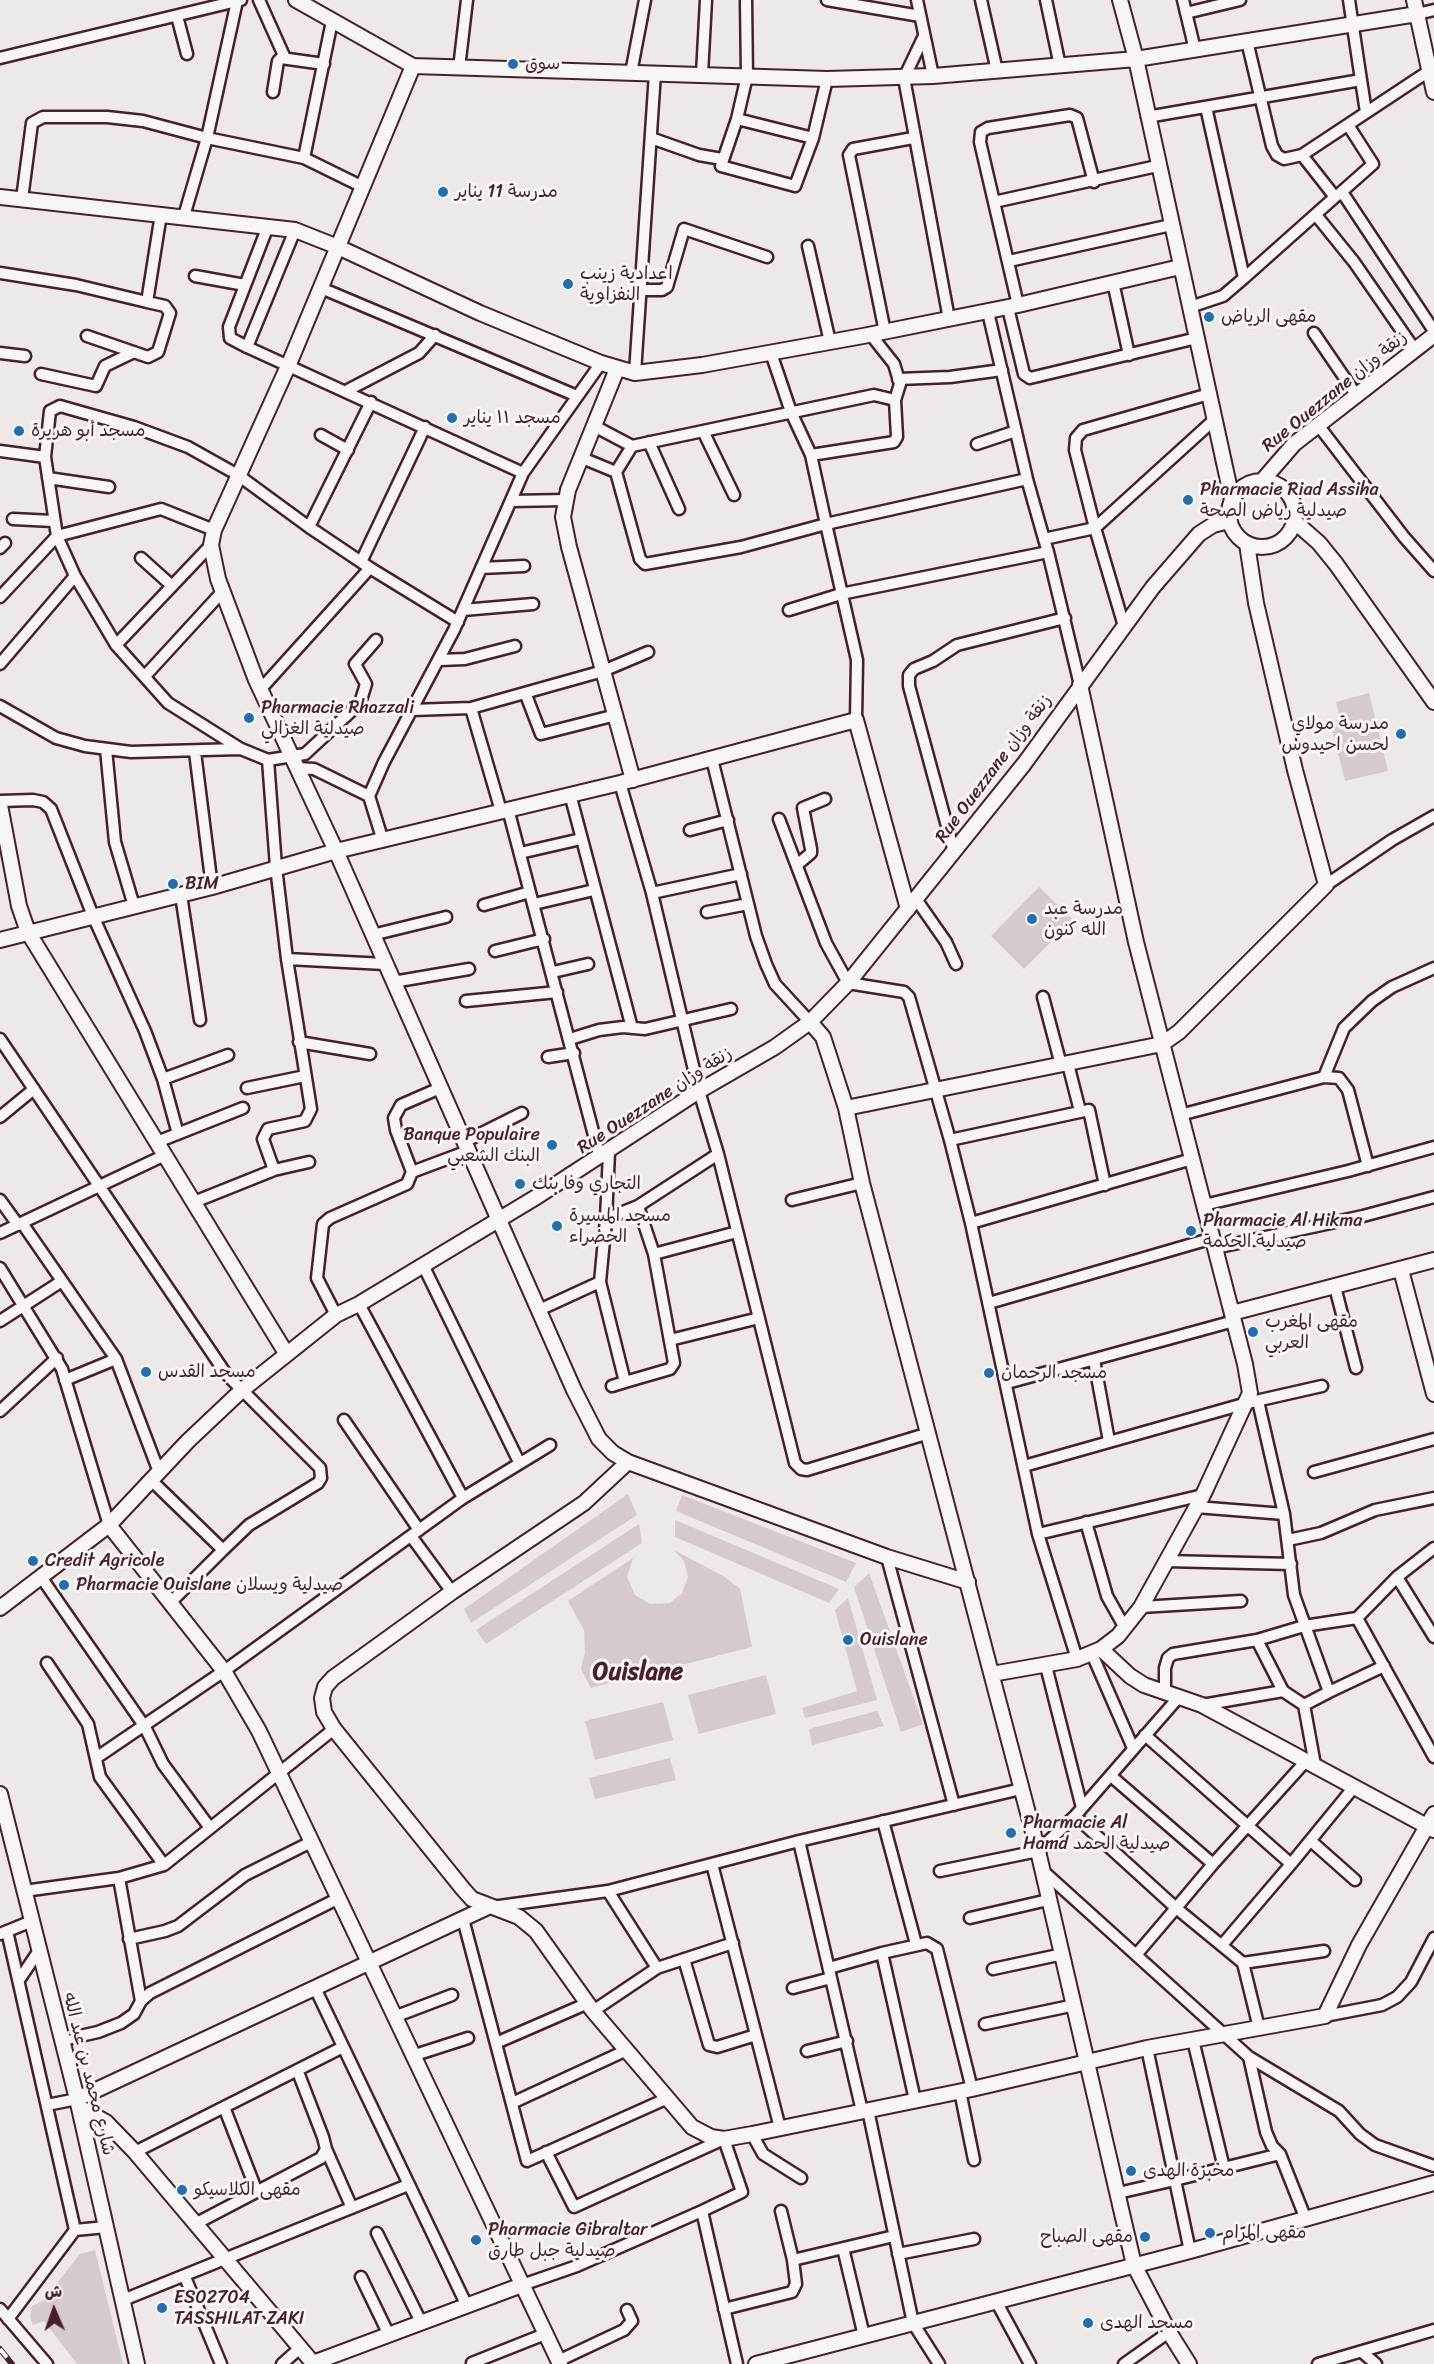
<!DOCTYPE html>
<meta charset="utf-8">
<style>
body{margin:0}
#map{position:relative;width:1434px;height:2364px;overflow:hidden;background:#ece9e6;font-family:Sriracha,"Playpen Sans Arabic",sans-serif}
canvas{display:block}
.north{position:absolute;left:24px;top:2280px;width:60px;height:60px;-webkit-text-stroke:4px #f6f6f2;paint-order:stroke;rotate:358deg;font-size:16px;font-weight:700;line-height:24px;text-align:center;color:#4a1f2b}
.north::after{content:'';display:block;margin:auto;width:21px;height:27px;background:#4a1f2b;clip-path:polygon(50% 0,100% 100%,50% 72%,0 100%)}
</style>
<div id="map">
<canvas width="1434" height="2364"></canvas>
<div class="north">ش</div>
</div>
<script>
const c = document.querySelector('canvas').getContext('2d');
c.lineJoin = 'round';
function paint(path, color) {
  c.fillStyle = color;
  c.fill(path, 'evenodd');
}
function poly(rows) {
  const path = new Path2D();
  for (const r of rows) {
    if (r.length === 3) {
      path.moveTo(r[0] + r[2], r[1]);
      path.arc(r[0], r[1], r[2], 0, 2 * Math.PI);
      continue;
    }
    path.moveTo(r[0], r[1]);
    for (let i = 2; i < r.length; i += 2) path.lineTo(r[i], r[i + 1]);
  }
  return path;
}
function strokePath(path, color, width, dash) {
  c.strokeStyle = color;
  c.lineWidth = width;
  c.lineCap = dash ? 'butt' : 'round';
  c.setLineDash(dash || []);
  c.stroke(path);
}
function label(font, color, halo, rows, align = 'center') {
  c.font = font + ' Sriracha,"Playpen Sans Arabic",sans-serif';
  c.lineWidth = 6;
  c.setLineDash([]);
  c.textBaseline = 'middle';
  c.strokeStyle = halo;
  c.fillStyle = color;
  for (const [text, x, y, turn = 0] of rows) {
    c.save();
    c.translate(x, y);
    c.rotate((+turn || 0) * Math.PI / 180);
    c.textAlign = isNaN(turn) ? turn : align;
    if (halo) c.strokeText(text, 0, 0);
    c.fillText(text, 0, 0);
    c.restore();
  }
}
paint(poly([
 [1369,693,1388,771,1345,781,1331,725,1341,722,1336,702],
 [1039,887,1073,920,1024,969,991,936],
 [628,1494,637,1515,471,1623,464,1609],
 [682,1495,856,1563,846,1582,676,1511],
 [675,1520,839,1589,829,1603,675,1537],
 [639,1524,642,1543,486,1644,476,1630],
 [674,1550,725,1577,740,1589,752,1647,591,1688,581,1669,585,1652,584,1630,568,1601,633,1558,627,1577,635,1595,650,1604,670,1603,682,1593,688,1577,684,1561],
 [869,1573,923,1724,901,1732,854,1587],
 [848,1598,877,1700,805,1718,802,1708,857,1691,835,1610],
 [766,1675,776,1714,699,1734,688,1695],
 [663,1702,673,1740,595,1760,585,1721],
 [877,1711,884,1726,812,1745,809,1729],
 [670,1758,676,1780,595,1799,589,1778],
 [95,2250,123,2364,77,2364,44,2321,33,2325,30,2317,32,2306,43,2301,80,2254]
]), '#d4cbca');
const minor = poly([
 [259,0,285,58],
 [827,0,920,16],
 [917,0,933,76],
 [981,0,997,71],
 [1046,0,1060,66],
 [1183,0,1195,50],
 [1349,0,1361,80],
 [1186,13,1240,0],
 [1417,14,1434,10],
 [177,16,187,54],
 [332,21,304,158,361,186],
 [924,36,904,78,949,319],
 [1247,41,1272,146,1277,155,1284,159,1302,155,1429,71],
 [0,58,241,0],
 [459,68,467,0],
 [631,73,645,0],
 [702,74,706,0],
 [273,92,278,61,281,58,324,64],
 [1206,107,1244,278,1335,197,1302,155],
 [1147,117,1361,80,1366,112],
 [737,119,747,76,746,0],
 [651,138,699,155,722,159],
 [813,138,737,119,721,166,795,186,813,138,827,79],
 [1342,192,1434,331],
 [1338,195,1373,164,1348,125],
 [22,199,32,123,43,117,107,117,143,121,207,138,304,158],
 [994,202,1157,166],
 [1316,215,1354,262,1415,350],
 [184,216,207,138,237,1],
 [268,226,229,327,230,338,247,347,295,230],
 [808,246,830,342],
 [1009,261,1171,225],
 [0,273,76,285,147,302],
 [195,276,245,285],
 [1113,282,1129,355],
 [321,288,577,396],
 [639,290,662,290,667,287,684,229,767,257],
 [1018,305,980,142,981,132,988,128,1070,115,1077,118,1094,182],
 [1190,307,1223,296,1244,278],
 [1008,308,1024,374,1030,378,1197,338],
 [988,312,1027,479,1044,539,1095,528,1075,450,1076,438,1083,430,1209,394],
 [885,332,849,155,853,149,913,138],
 [1314,333,1357,396],
 [871,335,894,364,900,384,895,400,897,437,894,442,811,455,826,524,1027,479],
 [87,336,148,357,158,352,170,313,165,306,147,302,161,214],
 [247,347,523,473],
 [0,353,25,356],
 [771,353,791,412,811,455],
 [635,373,655,73],
 [41,374,96,386,105,366,134,352],
 [898,379,950,377,1002,370],
 [346,391,419,353,435,335],
 [1318,425,1404,537,1434,571],
 [596,427,632,446,874,395,895,400],
 [703,431,734,495],
 [321,435,348,450],
 [649,442,679,509],
 [977,444,1016,431],
 [0,451,45,457],
 [582,458,616,472,640,559,645,564,741,547,826,524,857,660,856,720],
 [616,472,632,446],
 [48,478,109,487],
 [511,501,565,500],
 [13,519,53,521],
 [214,530,161,509,57,536,45,457,50,411,60,406,134,427,188,447,238,475,309,527],
 [0,548,5,543],
 [1048,552,1080,685],
 [141,558,171,585],
 [361,562,425,427],
 [370,568,309,527,371,402],
 [481,568,524,566],
 [0,597,57,536,75,576,116,645,168,703,241,749,268,760,305,754,360,703,366,684,355,664,376,640],
 [463,610,533,604],
 [789,610,841,594,1048,552,1044,539],
 [1124,626,1095,528,1215,419],
 [116,645,211,545],
 [440,660,465,659,515,646],
 [0,664,75,576],
 [145,676,223,591],
 [260,690,370,568,458,622],
 [526,695,541,734,616,715],
 [0,706,56,738,85,746,131,752,240,749],
 [471,708,501,811],
 [412,710,471,708,603,671,648,652],
 [106,749,115,842,134,906],
 [195,752,212,887],
 [712,759,756,936,766,964,775,984,810,1022],
 [268,760,276,867,287,959,311,1109,305,1121,268,1129,263,1139,274,1170,309,1162],
 [296,768,314,769,369,796],
 [620,783,652,893,699,1091,718,1154,795,1463,801,1469,807,1470,929,1433],
 [570,794,632,1028],
 [0,801,33,800,43,802,51,809,93,916,145,1031,163,1079,178,1134],
 [508,809,600,1158],
 [779,819,826,943,848,983,904,992,909,997,950,1140,971,1223,1038,1534,1077,1659],
 [690,830,728,820],
 [383,841,369,796,384,762,454,630,523,473,601,363],
 [954,852,909,686,909,675,914,669,933,661,957,645,1065,618],
 [520,853,581,839],
 [798,864,811,853,811,849,803,808,825,799],
 [1326,885,1392,840,1434,816],
 [652,893,741,874],
 [181,895,200,1020],
 [916,899,946,942,956,964],
 [534,904,594,890],
 [484,905,530,892],
 [707,912,748,904],
 [372,935,446,917],
 [495,951,544,939],
 [287,959,385,964],
 [553,972,588,964],
 [393,982,469,969],
 [1043,997,1061,1065],
 [466,1001,557,992],
 [0,1039,226,1374,320,1468,321,1478,318,1483,249,1525,223,1550],
 [570,1039,599,1030,623,1027,645,1029,731,1009],
 [299,1042,370,1054],
 [548,1057,574,1053],
 [1068,1064,1080,1111],
 [1324,1077,1344,1028,1372,1001,1392,987,1434,968],
 [163,1079,228,1055],
 [247,1088,305,1076],
 [440,1088,401,1105,394,1118,396,1130,412,1172,468,1151],
 [1180,1115,1324,1077,1339,1078,1348,1090,1368,1166],
 [0,1117,34,1089],
 [950,1140,1089,1110,1105,1185],
 [157,1142,243,1108],
 [464,1142,522,1113],
 [609,1152,606,1219,638,1206,718,1154],
 [0,1200,18,1225],
 [792,1200,862,1183],
 [194,1202,274,1170],
 [1204,1205,1348,1171,1434,1147],
 [22,1223,116,1359,159,1472],
 [971,1223,1192,1159],
 [0,1233,165,1155],
 [1215,1248,1363,1216,1434,1197],
 [654,1254,737,1232],
 [423,1265,519,1462],
 [0,1268,62,1369,109,1525],
 [600,1282,606,1219],
 [1335,1287,1356,1368],
 [989,1303,1213,1238],
 [359,1304,463,1498,550,1445],
 [539,1310,600,1282,625,1382,612,1386],
 [336,1315,317,1278,323,1224,330,1218,407,1184,412,1172],
 [0,1321,62,1281],
 [670,1340,759,1318],
 [1094,1360,1109,1441],
 [65,1380,116,1359],
 [625,1382,670,1369,674,1363,654,1254,638,1206],
 [1007,1383,1234,1321],
 [0,1411,57,1358],
 [344,1420,419,1530],
 [1024,1466,1247,1403,1322,1386],
 [1314,1472,1434,1439],
 [151,1480,223,1550,170,1603],
 [1196,1507,1284,1514],
 [1086,1522,1107,1596,1125,1628],
 [1038,1534,1203,1495],
 [411,1536,452,1592],
 [1288,1540,1321,1533,1375,1510,1434,1498],
 [887,1557,954,1805],
 [1166,1561,1291,1564],
 [41,1577,145,1727,163,1764,210,1828],
 [1397,1577,1434,1637],
 [1141,1607,1241,1601],
 [1357,1618,1434,1757],
 [1092,1654,1133,1748],
 [47,1663,88,1724,100,1777,164,1865],
 [1046,1666,1082,1808],
 [1283,1691,1257,1640,1304,1626,1357,1618,1397,1577,1434,1548],
 [1329,1692,1384,1666],
 [1165,1693,1165,1668,1168,1658,1173,1654,1257,1640],
 [1202,1705,1283,1691,1304,1705,1329,1692,1294,1595,1284,1514,1258,1401],
 [1304,1705,1315,1765],
 [1145,1735,1291,1864,1354,1787],
 [96,1758,224,1671,463,1498],
 [1111,1776,1213,1864,1306,1761],
 [1075,1816,1176,1908,1213,1864],
 [883,1821,916,1944],
 [799,1841,862,2111],
 [1311,1841,1355,1880],
 [712,1864,780,2128],
 [1042,1870,1249,2057,1339,2111,1360,2134,1375,2145,1434,2166],
 [940,1871,1038,1851,1075,1816,1178,1698],
 [119,1878,141,2001],
 [24,1891,119,1878,164,1865,334,1729],
 [608,1891,657,1968,733,1943],
 [492,1907,608,1891,799,1841,1021,1789],
 [970,1918,1048,1900],
 [463,1919,527,2161,668,2098],
 [7,1931,75,2230,8,2319],
 [0,1934,32,1921],
 [129,1939,165,1931,178,1926,245,1875,311,1842],
 [1222,1945,1291,1864],
 [882,1953,927,1943,937,1949,972,2089],
 [1136,1955,1176,1908,1243,1963,1259,2028],
 [684,1959,709,2045,717,2047,756,2035],
 [1243,1963,1324,1951],
 [829,1968,882,1953,915,2100],
 [993,1969,1063,1954],
 [19,1980,38,1952],
 [793,1988,831,1978],
 [316,1990,467,2306],
 [593,2011,657,1968],
 [1325,2016,1382,2005,1397,1997,1411,1982,1434,1938],
 [394,2017,452,1995],
 [985,2024,1075,2005],
 [62,2040,98,2032,121,2023,134,2014,141,2001,150,1993,339,1898],
 [1193,2040,1224,2168],
 [496,2043,588,2003],
 [1147,2048,1175,2180,1280,2154],
 [807,2051,847,2041],
 [412,2056,468,2038],
 [1249,2057,1266,2132,1272,2146,1280,2154,1305,2217],
 [960,2091,974,2160],
 [512,2103,627,2050],
 [47,2105,77,2099],
 [224,2107,257,2192],
 [868,2110,913,2323,939,2364],
 [752,2134,763,2154,801,2178],
 [326,2149,352,2208],
 [135,2152,343,2047],
 [546,2152,574,2207,724,2139,742,2192,702,2211,737,2364],
 [1118,2193,1175,2180,1190,2251],
 [781,2211,793,2260,894,2236],
 [195,2224,321,2158,326,2149,323,2137,298,2072],
 [75,2230,106,2227],
 [377,2233,421,2322],
 [843,2248,864,2336],
 [898,2254,974,2239],
 [185,2277,221,2364],
 [361,2277,389,2335],
 [522,2285,577,2266,702,2211],
 [123,2300,408,2185],
 [996,2301,1030,2364],
 [0,2309,47,2364],
 [724,2309,792,2292,796,2284,793,2260],
 [1362,2352,1376,2364],
 [558,2361,624,2330,632,2321,627,2310],
 [472,2363,545,2334],
 [282,2364,301,2347],
 [1124,2364,1169,2332],
 [1318,2364,1434,2330]
]);
const tertiary = poly([
 [296,0,413,66,827,79,933,76,1136,59,1417,14],
 [1120,0,1136,59,1232,499],
 [1414,0,1434,92],
 [413,66,289,364,214,530,211,545,218,579,256,680,336,851,574,1390,599,1439,613,1453,628,1462,887,1557,968,1582],
 [0,197,295,230,338,247,480,313,601,363,635,373,702,365,863,336,1018,305,1180,267],
 [617,369,568,490,563,517,569,547,633,780],
 [1262,514,33],
 [1262,481,1294,444,1434,335],
 [1294,521,1319,543,1336,564,1434,702],
 [0,805,19,906,28,932,286,1353],
 [0,940,212,887,336,851,620,783,856,720,908,909],
 [810,1022,823,1037,846,1108,862,1183,1038,1851,1134,2265,1169,2332,1189,2364],
 [846,1108,1162,1044,1179,1032,1326,885,1295,770,1256,603,1247,544],
 [1401,1270,1434,1394],
 [1232,1313,1434,1260],
 [628,1462,584,1503,452,1592,333,1678,325,1687,322,1698,324,1712,334,1729,463,1889,472,1899,519,1917,536,1931,593,2011,692,2127,711,2137,724,2139,752,2134,972,2089,1147,2048,1325,2016,1359,1945,1434,1814],
 [109,1525,224,1671,259,1731,560,2364],
 [0,1608,109,1525,188,1441,242,1390,336,1315,359,1304,538,1196,699,1091,775,1047,810,1022,848,983,1024,764,1153,587,1199,534,1213,525,1229,521],
 [1101,1649,1130,1676,1144,1685,1202,1705,1434,1830],
 [992,1674,1077,1659,1101,1649,1118,1636,1141,1607,1203,1495,1250,1393,1245,1364,1136,942,1080,685],
 [0,1794,77,2099,137,2364],
 [77,2099,488,1907],
 [79,2107,106,2122,135,2152,313,2363,522,2285],
 [756,2364,1190,2251,1434,2183]
]);
strokePath(minor, '#4a1f2b', 15);
strokePath(tertiary, '#4a1f2b', 18);
strokePath(minor, '#f6f6f2', 10);
strokePath(tertiary, '#f6f6f2', 14);
const rail = poly([
 [0,2349,12,2364]
]);
strokePath(rail, '#4a1f2b', 6);
strokePath(rail, '#f6f6f2', 4, [11]);
for (const [x, y, r, color] of [
 [513,64,6,"#1f6fb2"],
 [443,192,6,"#1f6fb2"],
 [568,284,6,"#1f6fb2"],
 [1209,317,6,"#1f6fb2"],
 [452,418,6,"#1f6fb2"],
 [19,431,6,"#1f6fb2"],
 [1188,500,6,"#1f6fb2"],
 [249,718,6,"#1f6fb2"],
 [1401,734,6,"#1f6fb2"],
 [173,884,6,"#1f6fb2"],
 [1032,919,6,"#1f6fb2"],
 [552,1145,6,"#1f6fb2"],
 [520,1184,6,"#1f6fb2"],
 [557,1226,6,"#1f6fb2"],
 [1191,1231,6,"#1f6fb2"],
 [1253,1332,6,"#1f6fb2"],
 [146,1372,6,"#1f6fb2"],
 [989,1373,6,"#1f6fb2"],
 [33,1561,6,"#1f6fb2"],
 [64,1585,6,"#1f6fb2"],
 [848,1640,6,"#1f6fb2"],
 [1011,1833,6,"#1f6fb2"],
 [1131,2171,6,"#1f6fb2"],
 [182,2190,6,"#1f6fb2"],
 [1210,2233,6,"#1f6fb2"],
 [1145,2237,6,"#1f6fb2"],
 [476,2240,6,"#1f6fb2"],
 [162,2308,6,"#1f6fb2"],
 [1088,2323,6,"#1f6fb2"]
]) {
  const dot = new Path2D();
  dot.arc(x, y, r, 0, 2 * Math.PI);
  c.fillStyle = color;
  c.fill(dot);
  strokePath(dot, '#f6f6f2', 2);
}
label('18px', '#4a1f2b', '#f6f6f2', [
 ["سوق",525,64],
 ["مدرسة 11 يناير",455,192],
 ["اعدادية زينب",580,274],
 ["النفزاوية",580,295],
 ["مقهى الرياض",1221,317],
 ["مسجد ١١ يناير",464,418],
 ["مسجد أبو هريرة",31,431],
 ["Pharmacie Riad Assiha",1200,490],
 ["صيدلية رياض الصحة",1200,511],
 ["Pharmacie Rhazzali",261,708],
 ["صيدلية الغزالي",261,729],
 ["مدرسة مولاي",1389,724,"right"],
 ["لحسن احيدوس",1389,745,"right"],
 ["BIM",185,884],
 ["مدرسة عبد",1044,909],
 ["الله كنون",1044,930],
 ["Banque Populaire",540,1135,"right"],
 ["البنك الشعبي",540,1156,"right"],
 ["التجاري وفا بنك",532,1184],
 ["مسجد المسيرة",569,1216],
 ["الخضراء",569,1237],
 ["Pharmacie Al Hikma",1203,1221],
 ["صيدلية الحكمة",1203,1242],
 ["مقهى المغرب",1265,1322],
 ["العربي",1265,1343],
 ["مسجد القدس",158,1372],
 ["مسجد الرحمان",1001,1373],
 ["Credit Agricole",45,1561],
 ["Pharmacie Ouislane صيدلية ويسلان",76,1585],
 ["Ouislane",860,1640],
 ["Pharmacie Al",1023,1823],
 ["Hamd صيدلية الحمد",1023,1844],
 ["مخبزة الهدى",1143,2171],
 ["مقهى الكلاسيكو",194,2190],
 ["Pharmacie Gibraltar",488,2230],
 ["صيدلية جبل طارق",488,2251],
 ["مقهى المرام",1222,2233],
 ["مقهى الصباح",1133,2237,"right"],
 ["ES02704",174,2298],
 ["TASSHILAT ZAKI",174,2319],
 ["مسجد الهدى",1100,2323]
], 'left');
label('18px', '#4a1f2b', '#f6f6f2', [
 ["Rue Ouezzane زنقة وزان",1335,392,-39],
 ["Rue Ouezzane زنقة وزان",994,769,-53],
 ["Rue Ouezzane زنقة وزان",655,1101,-33],
 ["شارع محمد بن عبد الله",88,2074,76]
]);
label('bold 24px', '#4a1f2b', '#f6f6f2', [
 ["Ouislane",638,1673]
]);
</script>
